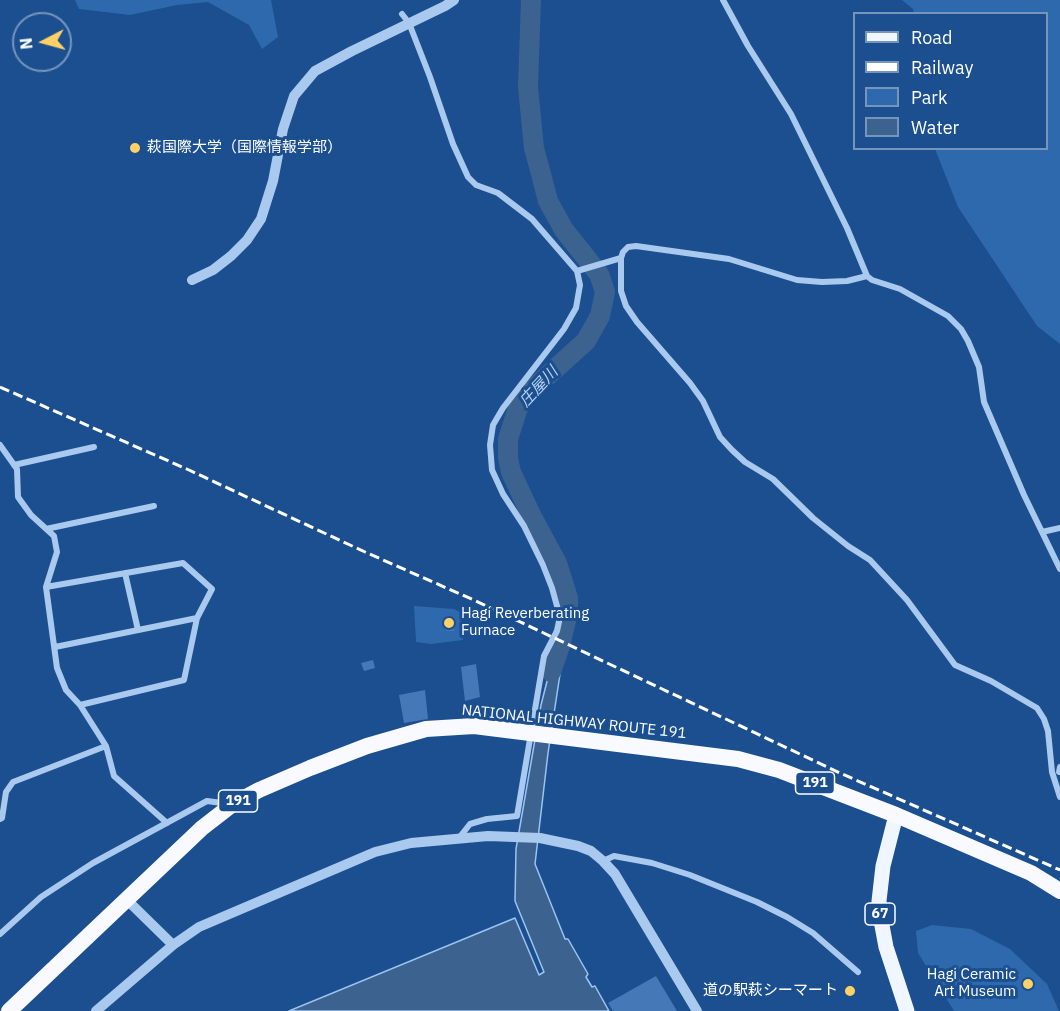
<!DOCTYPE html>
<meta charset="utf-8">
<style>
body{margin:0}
#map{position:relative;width:1060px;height:1011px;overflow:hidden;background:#1b4f8f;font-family:"IBM Plex Sans",sans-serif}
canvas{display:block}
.legend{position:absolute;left:853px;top:12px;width:195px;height:138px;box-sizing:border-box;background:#1b4f8f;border:2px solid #7695bc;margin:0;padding:8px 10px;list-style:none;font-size:18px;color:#fff}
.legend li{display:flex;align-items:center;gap:12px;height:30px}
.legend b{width:30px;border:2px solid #7695bc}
.north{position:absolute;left:12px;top:12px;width:60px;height:60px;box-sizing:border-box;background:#1b4f8f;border:2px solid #7695bc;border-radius:50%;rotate:264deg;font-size:16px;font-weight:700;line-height:24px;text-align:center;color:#fff}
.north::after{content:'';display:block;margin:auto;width:21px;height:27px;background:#ffd166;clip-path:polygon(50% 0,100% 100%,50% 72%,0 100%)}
</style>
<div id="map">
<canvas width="1060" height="1011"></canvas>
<ul class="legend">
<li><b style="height:8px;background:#f0f6ff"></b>Road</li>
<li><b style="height:8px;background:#fff"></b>Railway</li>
<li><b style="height:16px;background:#2e69ad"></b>Park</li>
<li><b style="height:16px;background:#3c6290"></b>Water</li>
</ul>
<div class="north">N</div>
</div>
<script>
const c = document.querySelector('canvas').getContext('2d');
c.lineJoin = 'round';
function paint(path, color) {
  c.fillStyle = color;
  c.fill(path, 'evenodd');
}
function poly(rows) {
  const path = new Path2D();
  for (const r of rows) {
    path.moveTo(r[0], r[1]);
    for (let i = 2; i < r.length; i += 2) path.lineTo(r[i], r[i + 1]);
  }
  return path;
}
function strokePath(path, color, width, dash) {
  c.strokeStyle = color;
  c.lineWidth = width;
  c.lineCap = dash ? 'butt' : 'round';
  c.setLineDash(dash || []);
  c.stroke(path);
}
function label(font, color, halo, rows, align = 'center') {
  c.font = font + ' "IBM Plex Sans","Noto Sans JP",sans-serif';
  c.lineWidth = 6;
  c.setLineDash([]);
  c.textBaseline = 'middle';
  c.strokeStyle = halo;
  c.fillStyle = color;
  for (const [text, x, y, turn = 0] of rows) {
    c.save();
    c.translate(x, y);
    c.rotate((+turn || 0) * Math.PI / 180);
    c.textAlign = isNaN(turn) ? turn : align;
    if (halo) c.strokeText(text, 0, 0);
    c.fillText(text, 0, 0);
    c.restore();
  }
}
paint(poly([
 [75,0,271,0,278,37,262,49,249,25,208,2,177,5,130,15,79,9],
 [902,0,1060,0,1060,344,1037,326,958,207,935,149,1046,148,1046,14,914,13,913,9],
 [414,606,454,609,462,613,463,640,431,644,416,642],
 [932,925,971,929,1010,949,1047,984,1059,1011,954,1011,918,953,916,931]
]), '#2e69ad');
const water = poly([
 [556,646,564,648,548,753,535,864,565,939,568,939,588,974,586,977,592,987,595,986,609,1011,289,1011,515,918,539,975,544,972,515,901,516,849,541,705,556,646]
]);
paint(water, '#3c6290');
strokePath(water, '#9cc4f0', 1.5);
strokePath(poly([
 [531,0,528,87,534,148,541,174,548,201,564,230,599,274,605,292,600,316,586,341,535,387,518,408,508,439,508,458,511,472,531,515,557,563,568,598,568,612,560,646,551,672]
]), '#3c6290', 20);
paint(poly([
 [445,618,453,618,454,631,446,631],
 [373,660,375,668,364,671,361,663],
 [476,664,480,697,465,701,461,667],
 [425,690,428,719,404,723,399,695],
 [656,976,677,1011,613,1011,608,1003]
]), '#4478b7');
strokePath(poly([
 [723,0,748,46,791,114,847,228,867,276,872,280,900,289,948,316,961,329,968,341,979,367,984,402,1024,495,1060,569],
 [402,14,409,23,430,77,453,144,468,177,476,185,498,193,532,219,577,271,580,285,576,308,564,329,503,408,493,425,490,445,492,470,503,494,524,526,543,565,552,588,560,617,557,631,544,656,517,816,487,819,470,824,459,838],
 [577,271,621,258],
 [867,276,847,281,822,282,797,280,729,259,636,246,628,247,623,252,621,258,621,291,626,306,637,322,690,383,703,401,720,437,732,450,745,462,773,479,813,518,848,546,870,560,907,600,955,665,991,681,1037,708,1044,719,1048,731,1052,772,1060,797],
 [0,445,17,469,18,497,31,515,54,536,57,552,46,587,57,668,66,690,80,705,106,746,114,776,167,823],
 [14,465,94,447],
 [46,529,154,506],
 [1042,532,1060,528],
 [125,573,138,630],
 [46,587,183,563,212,589,197,618,184,680,80,705],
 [55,647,197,618],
 [1059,772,1060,767],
 [0,819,2,818,6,792,13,782,106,746],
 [603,861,614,856,652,863,690,875,757,902,787,917,813,933,858,972],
 [0,934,41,897,93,863,207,801,229,804]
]), '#a9c9ee', 6);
strokePath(poly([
 [192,280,213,270,231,256,247,240,261,219,273,181,283,129,294,96,315,71,352,51,445,6,454,0],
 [127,900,173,945],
 [96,1011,173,945,199,927,375,852,411,843,488,836,540,838,578,846,591,851,603,861,615,874,697,1011]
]), '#a9c9ee', 10);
strokePath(poly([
 [896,815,883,866,879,901,880,915,886,947,907,1011]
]), '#f0f6ff', 15);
strokePath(poly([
 [9,1011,202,828,233,804,259,790,310,768,367,746,426,729,474,726,738,759,779,770,896,815,1031,873,1060,891]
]), '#f8faff', 16);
strokePath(poly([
 [0,387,189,470,365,552,476,601,840,773,1060,870]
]), '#fff', 3, [10, 4.5]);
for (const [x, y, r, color] of [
 [135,148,6,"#ffd166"],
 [449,623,6,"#ffd166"],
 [1028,984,6,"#ffd166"],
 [850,991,6,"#ffd166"]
]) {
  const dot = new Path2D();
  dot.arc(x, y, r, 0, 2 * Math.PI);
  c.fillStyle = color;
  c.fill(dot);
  strokePath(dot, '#1b4f8f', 2);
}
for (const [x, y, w] of [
 [815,783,39],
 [238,801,39],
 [880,914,30]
]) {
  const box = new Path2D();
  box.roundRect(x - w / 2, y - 11, w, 22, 4.5);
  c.fillStyle = '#1b4f8f';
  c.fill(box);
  strokePath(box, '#fff', 1.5);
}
label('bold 14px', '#fff', null, [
 ["191",815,783],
 ["191",238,801],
 ["67",880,914]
]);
label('15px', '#fff', '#1b4f8f', [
 ["萩国際大学（国際情報学部）",147,148],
 ["Hagi Reverberating",461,614],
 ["Furnace",461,631],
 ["Hagi Ceramic",1016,975,"right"],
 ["Art Museum",1016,992,"right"],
 ["道の駅萩シーマート",838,991,"right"]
], 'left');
label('15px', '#fff', '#1b4f8f', [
 ["NATIONAL HIGHWAY ROUTE 191",574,722,6]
]);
label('italic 16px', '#b5d3f5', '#1b4f8f', [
 ["庄屋川",539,387,-47]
]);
</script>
